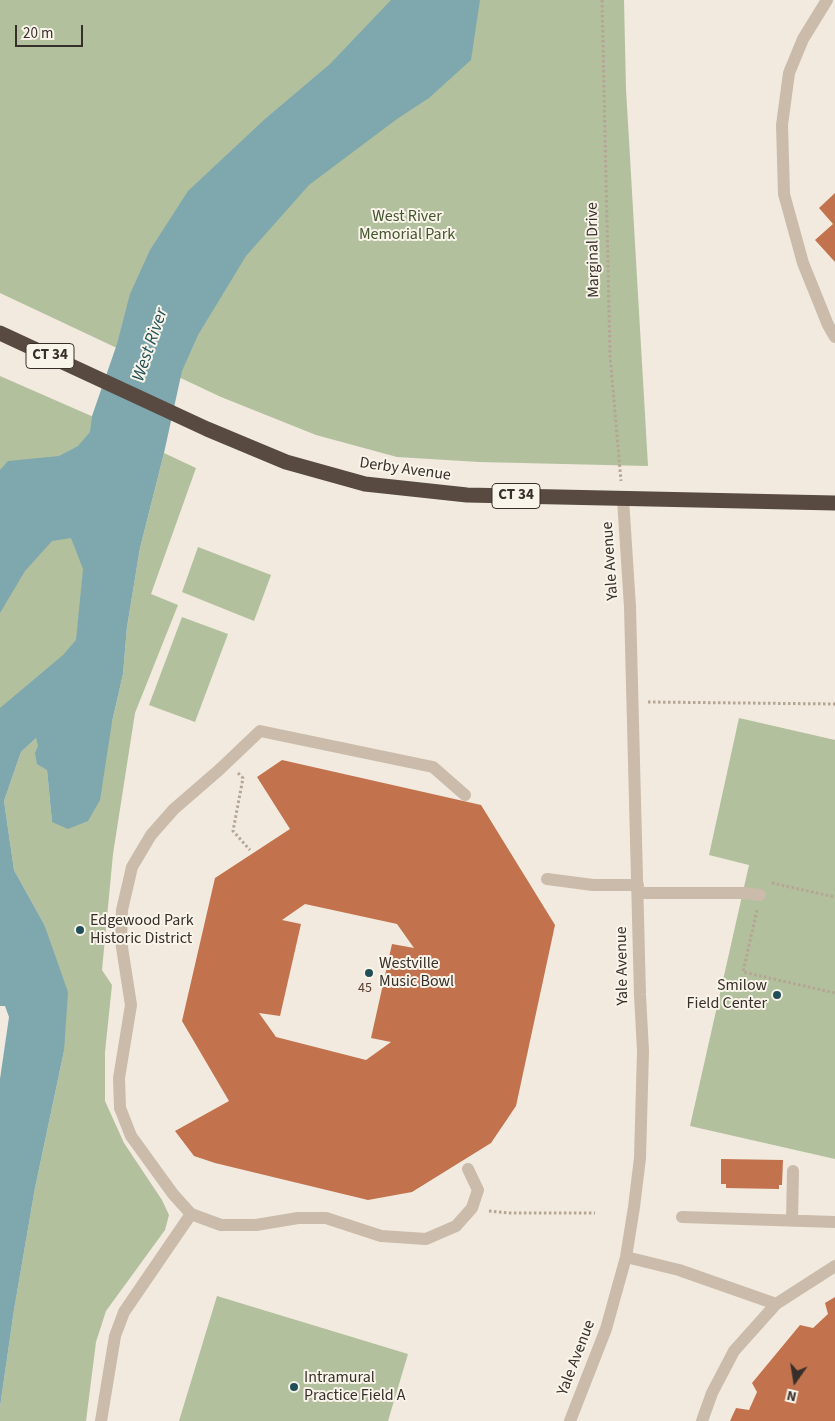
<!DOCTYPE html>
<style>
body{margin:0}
#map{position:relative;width:835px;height:1421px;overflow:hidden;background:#f2eade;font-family:"Source Sans 3",sans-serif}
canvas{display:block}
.north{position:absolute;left:770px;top:1356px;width:50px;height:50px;-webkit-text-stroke:4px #f9f4ea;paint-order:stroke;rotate:193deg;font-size:14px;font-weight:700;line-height:20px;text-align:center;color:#372f29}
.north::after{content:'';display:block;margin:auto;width:18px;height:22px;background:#372f29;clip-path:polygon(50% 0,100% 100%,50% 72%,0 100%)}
.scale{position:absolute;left:15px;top:25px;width:68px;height:22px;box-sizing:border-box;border:2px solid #372f29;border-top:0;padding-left:6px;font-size:15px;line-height:18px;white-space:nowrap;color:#372f29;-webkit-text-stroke:4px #f9f4ea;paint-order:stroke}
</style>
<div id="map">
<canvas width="835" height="1421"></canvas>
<div class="north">N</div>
<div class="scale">20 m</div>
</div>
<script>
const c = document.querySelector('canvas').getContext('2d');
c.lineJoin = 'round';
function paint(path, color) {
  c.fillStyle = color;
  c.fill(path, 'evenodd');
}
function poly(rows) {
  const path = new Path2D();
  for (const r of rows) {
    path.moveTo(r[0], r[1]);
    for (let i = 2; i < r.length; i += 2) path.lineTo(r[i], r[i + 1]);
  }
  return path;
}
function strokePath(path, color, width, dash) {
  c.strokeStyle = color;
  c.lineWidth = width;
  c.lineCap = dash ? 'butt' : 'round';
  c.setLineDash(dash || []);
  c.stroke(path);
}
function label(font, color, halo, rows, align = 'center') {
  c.font = font + ' "Source Sans 3",sans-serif';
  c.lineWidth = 4;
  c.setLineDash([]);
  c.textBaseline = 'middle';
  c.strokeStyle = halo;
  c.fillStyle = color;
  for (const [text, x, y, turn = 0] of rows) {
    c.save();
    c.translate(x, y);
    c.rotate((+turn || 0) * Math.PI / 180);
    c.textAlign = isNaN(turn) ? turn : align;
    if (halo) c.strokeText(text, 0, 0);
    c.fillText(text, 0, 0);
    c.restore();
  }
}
paint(poly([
 [0,0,624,0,626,89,648,466,479,462,397,457,316,435,221,397,0,293],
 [0,376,121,429,103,624,0,747],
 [164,453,196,468,151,594,178,605,135,713,113,854,102,970,112,985,105,1052,105,1101,124,1143,162,1200,169,1215,165,1230,106,1311,96,1342,86,1421,0,1421,0,1407,14,1310,35,1188,64,1051,44,924,14,870,4,801,21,752,36,738,47,770,52,822,112,722,123,674,127,627,140,548],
 [198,547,271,575,254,621,182,592],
 [182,617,228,634,195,722,149,705],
 [739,718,835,740,835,1159,690,1126,749,865,709,855],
 [217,1296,408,1354,388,1421,179,1421]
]), '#b2c09e');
paint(poly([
 [391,0,480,0,471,60,429,98,397,119,309,185,246,256,198,335,182,371,164,453,140,548,127,627,123,674,112,722,100,800,88,821,68,829,52,822,47,770,37,764,35,753,38,746,36,738,21,752,4,801,14,870,44,924,68,992,64,1051,35,1188,14,1310,0,1407,0,1079,9,1017,5,1006,0,1006,0,708,63,655,76,640,83,569,71,538,52,541,25,571,0,613,0,470,8,461,59,456,78,446,90,432,92,416,117,344,130,294,150,250,188,191,265,119,330,64]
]), '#7ea8ae');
paint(poly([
 [835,193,835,262,815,240,833,224,819,208],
 [282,760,481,805,555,925,516,1106,491,1143,412,1192,368,1200,215,1163,194,1156,175,1131,229,1101,182,1021,215,878,290,829,257,777],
 [305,904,397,924,414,948,392,944,371,1038,391,1042,366,1060,276,1037,259,1013,280,1016,301,924,282,920],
 [721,1159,783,1160,782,1185,779,1185,779,1189,726,1188,726,1184,721,1184],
 [835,1297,835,1421,730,1421,736,1408,749,1410,757,1392,752,1383,800,1325,813,1328,828,1314,825,1303]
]), '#c2724c');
strokePath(poly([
 [602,0,610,355,621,481],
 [648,702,835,704],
 [238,773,243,778,233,831,250,850],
 [772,883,835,897],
 [757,910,743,972,835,993],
 [489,1211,510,1213,595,1213]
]), '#b5a594', 3, [2.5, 2.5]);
strokePath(poly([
 [827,0,803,39,789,73,782,125,784,194,803,263,828,325,835,337],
 [547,879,593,885,638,885],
 [638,893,744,893,760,895],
 [191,1214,173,1194,131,1136,120,1108,119,1078,131,1005,121,941,122,910,132,867,151,835,174,809,219,770,260,731,433,767,465,795],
 [682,1217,835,1222],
 [792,1221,793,1171],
 [626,1257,679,1270,776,1304],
 [101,1421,115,1336,124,1312,191,1214,221,1225,256,1225,298,1218,326,1218,381,1236,426,1239,456,1226,472,1208,478,1190,468,1169],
 [570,1421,606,1329,626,1257,634,1207,640,1158,643,1051,640,995,630,607,623,499],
 [702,1421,712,1393,734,1351,776,1304,835,1266]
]), '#cabbaa', 12);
strokePath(poly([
 [0,333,207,429,286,462,365,484,467,495,835,503]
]), '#584a41', 15);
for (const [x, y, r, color] of [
 [80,930,5,"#204f58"],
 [369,973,5,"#204f58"],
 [777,995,5,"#204f58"],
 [294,1387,5,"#204f58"]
]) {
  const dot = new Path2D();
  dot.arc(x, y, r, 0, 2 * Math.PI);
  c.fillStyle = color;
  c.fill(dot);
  strokePath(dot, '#f9f4ea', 2);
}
label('14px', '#5a4032', null, [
 ["45",365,989]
]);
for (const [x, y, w] of [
 [50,356,48],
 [516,496,48]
]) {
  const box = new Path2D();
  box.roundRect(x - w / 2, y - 12.5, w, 25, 4);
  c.fillStyle = '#f9f4ea';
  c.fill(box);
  strokePath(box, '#372f29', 1);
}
label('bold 15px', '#372f29', null, [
 ["CT 34",50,356],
 ["CT 34",516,496]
]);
label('16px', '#43552e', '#f9f4ea', [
 ["West River",407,217],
 ["Memorial Park",407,235]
]);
label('16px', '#372f29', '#f9f4ea', [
 ["Marginal Drive",594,250,-91],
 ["Derby Avenue",405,470,8],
 ["Yale Avenue",611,561,-94],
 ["Yale Avenue",623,966,-91],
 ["Yale Avenue",577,1358,-69]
]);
label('16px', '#372f29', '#f9f4ea', [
 ["Edgewood Park",90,921],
 ["Historic District",90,939],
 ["Westville",379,964],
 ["Music Bowl",379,982],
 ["Smilow",767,986,"right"],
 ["Field Center",767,1004,"right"],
 ["Intramural",304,1378],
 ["Practice Field A",304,1396]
], 'left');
label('italic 18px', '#204f58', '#f9f4ea', [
 ["West River",151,345,-71]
]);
</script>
